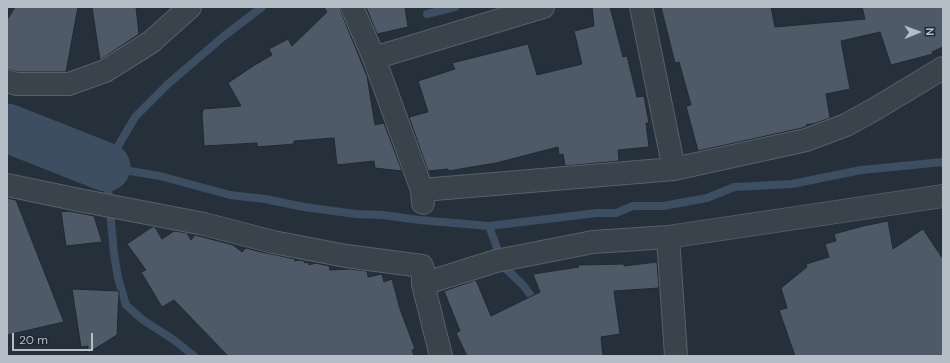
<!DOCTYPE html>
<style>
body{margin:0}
#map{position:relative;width:950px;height:363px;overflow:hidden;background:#26303b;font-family:"DM Sans",sans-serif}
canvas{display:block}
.frame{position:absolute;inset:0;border:8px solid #b5bdc7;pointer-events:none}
.north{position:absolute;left:898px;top:12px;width:40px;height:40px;-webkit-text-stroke:3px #1f2731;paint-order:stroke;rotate:89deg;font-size:11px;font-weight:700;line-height:16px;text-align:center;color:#b5bdc7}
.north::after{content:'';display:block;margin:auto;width:14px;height:18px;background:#b5bdc7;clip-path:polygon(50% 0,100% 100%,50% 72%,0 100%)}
.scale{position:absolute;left:12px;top:333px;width:81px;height:18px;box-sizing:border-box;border:2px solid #b5bdc7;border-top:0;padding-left:5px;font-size:12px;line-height:14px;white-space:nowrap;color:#b5bdc7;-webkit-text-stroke:3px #1f2731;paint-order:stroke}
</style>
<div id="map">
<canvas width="950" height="363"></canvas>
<div class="frame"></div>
<div class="north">N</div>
<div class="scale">20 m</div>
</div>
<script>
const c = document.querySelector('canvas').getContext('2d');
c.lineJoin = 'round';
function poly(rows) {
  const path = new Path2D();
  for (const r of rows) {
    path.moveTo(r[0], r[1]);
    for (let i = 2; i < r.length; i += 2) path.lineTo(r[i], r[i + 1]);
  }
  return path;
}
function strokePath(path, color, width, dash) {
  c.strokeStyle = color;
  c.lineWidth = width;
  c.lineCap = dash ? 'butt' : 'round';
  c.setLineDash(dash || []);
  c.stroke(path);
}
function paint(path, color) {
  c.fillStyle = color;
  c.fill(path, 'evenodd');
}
strokePath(poly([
 [427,14,455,7],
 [106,167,160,176,230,195,265,199,304,207,356,214,383,215,419,220,489,226,597,213,616,213,633,206,663,206,707,198,734,187,792,184,861,170,943,162],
 [489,226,504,267,523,285,537,304],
 [194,356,174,340,143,320,126,305,118,278,114,254,106,167,135,117,168,84,224,36,262,7]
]), '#3d4e63', 8);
strokePath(poly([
 [7,128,106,167]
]), '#3d4e63', 49);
const building = poly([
 [15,7,78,7,66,72,19,72,7,69,7,20,15,7],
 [92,7,136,7,139,34,100,60,92,7],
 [324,7,340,7,341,12,367,76,375,125,384,123,402,171,375,168,374,161,337,165,334,138,294,141,294,144,257,147,257,143,204,146,202,111,203,111,203,109,241,106,228,83,253,66,272,55,269,49,288,39,292,46,327,12,324,7],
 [366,7,405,7,408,27,377,34,366,7],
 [592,7,610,7,623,57,627,56,637,97,644,96,649,123,646,123,649,147,618,150,619,161,565,166,563,154,559,155,558,147,496,163,448,171,448,169,428,171,409,117,428,112,418,81,455,69,452,63,528,44,537,75,582,64,574,31,594,26,592,7],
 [661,7,771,7,775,27,865,19,862,7,943,7,943,47,932,52,933,54,891,65,880,32,841,41,850,89,826,94,830,118,816,123,806,125,807,126,802,128,698,151,686,106,691,105,679,62,675,63,661,7],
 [7,198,16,200,64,322,7,335,7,198],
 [69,211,94,216,102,242,66,246,61,212,69,211],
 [888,221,893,249,923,229,943,259,943,356,795,356,779,310,787,308,781,288,807,267,806,264,829,257,825,244,836,241,834,234,863,226,888,221],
 [152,227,155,227,162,239,174,231,187,233,191,240,195,235,233,245,242,252,246,248,261,252,295,259,295,261,300,260,304,261,305,263,308,262,309,265,316,263,329,266,330,270,350,269,367,271,368,277,382,274,384,282,392,279,400,309,415,349,412,350,414,356,228,356,174,300,162,307,141,272,146,270,127,244,152,227],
 [657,262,659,288,614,291,620,334,601,337,603,356,467,356,456,333,460,331,444,291,476,280,491,316,540,292,533,274,579,267,578,265,624,264,624,266,657,262],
 [72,289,119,291,117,335,88,353,88,346,81,347,72,289]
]);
paint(building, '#4e5a67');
strokePath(building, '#212933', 1);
const minor = poly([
 [352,7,374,58,422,190,423,203],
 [641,7,674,169],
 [374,58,543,7],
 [7,81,17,84,69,84,105,71,151,42,190,7],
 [7,185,79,200,204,224,273,242,346,256,422,266],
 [422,190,674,169,806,140,846,125,875,109,943,68],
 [668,237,676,356],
 [423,269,423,284,441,356],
 [423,284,496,261,593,242,668,237,943,196]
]);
strokePath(minor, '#58606a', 24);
strokePath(minor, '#3a424c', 22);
</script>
